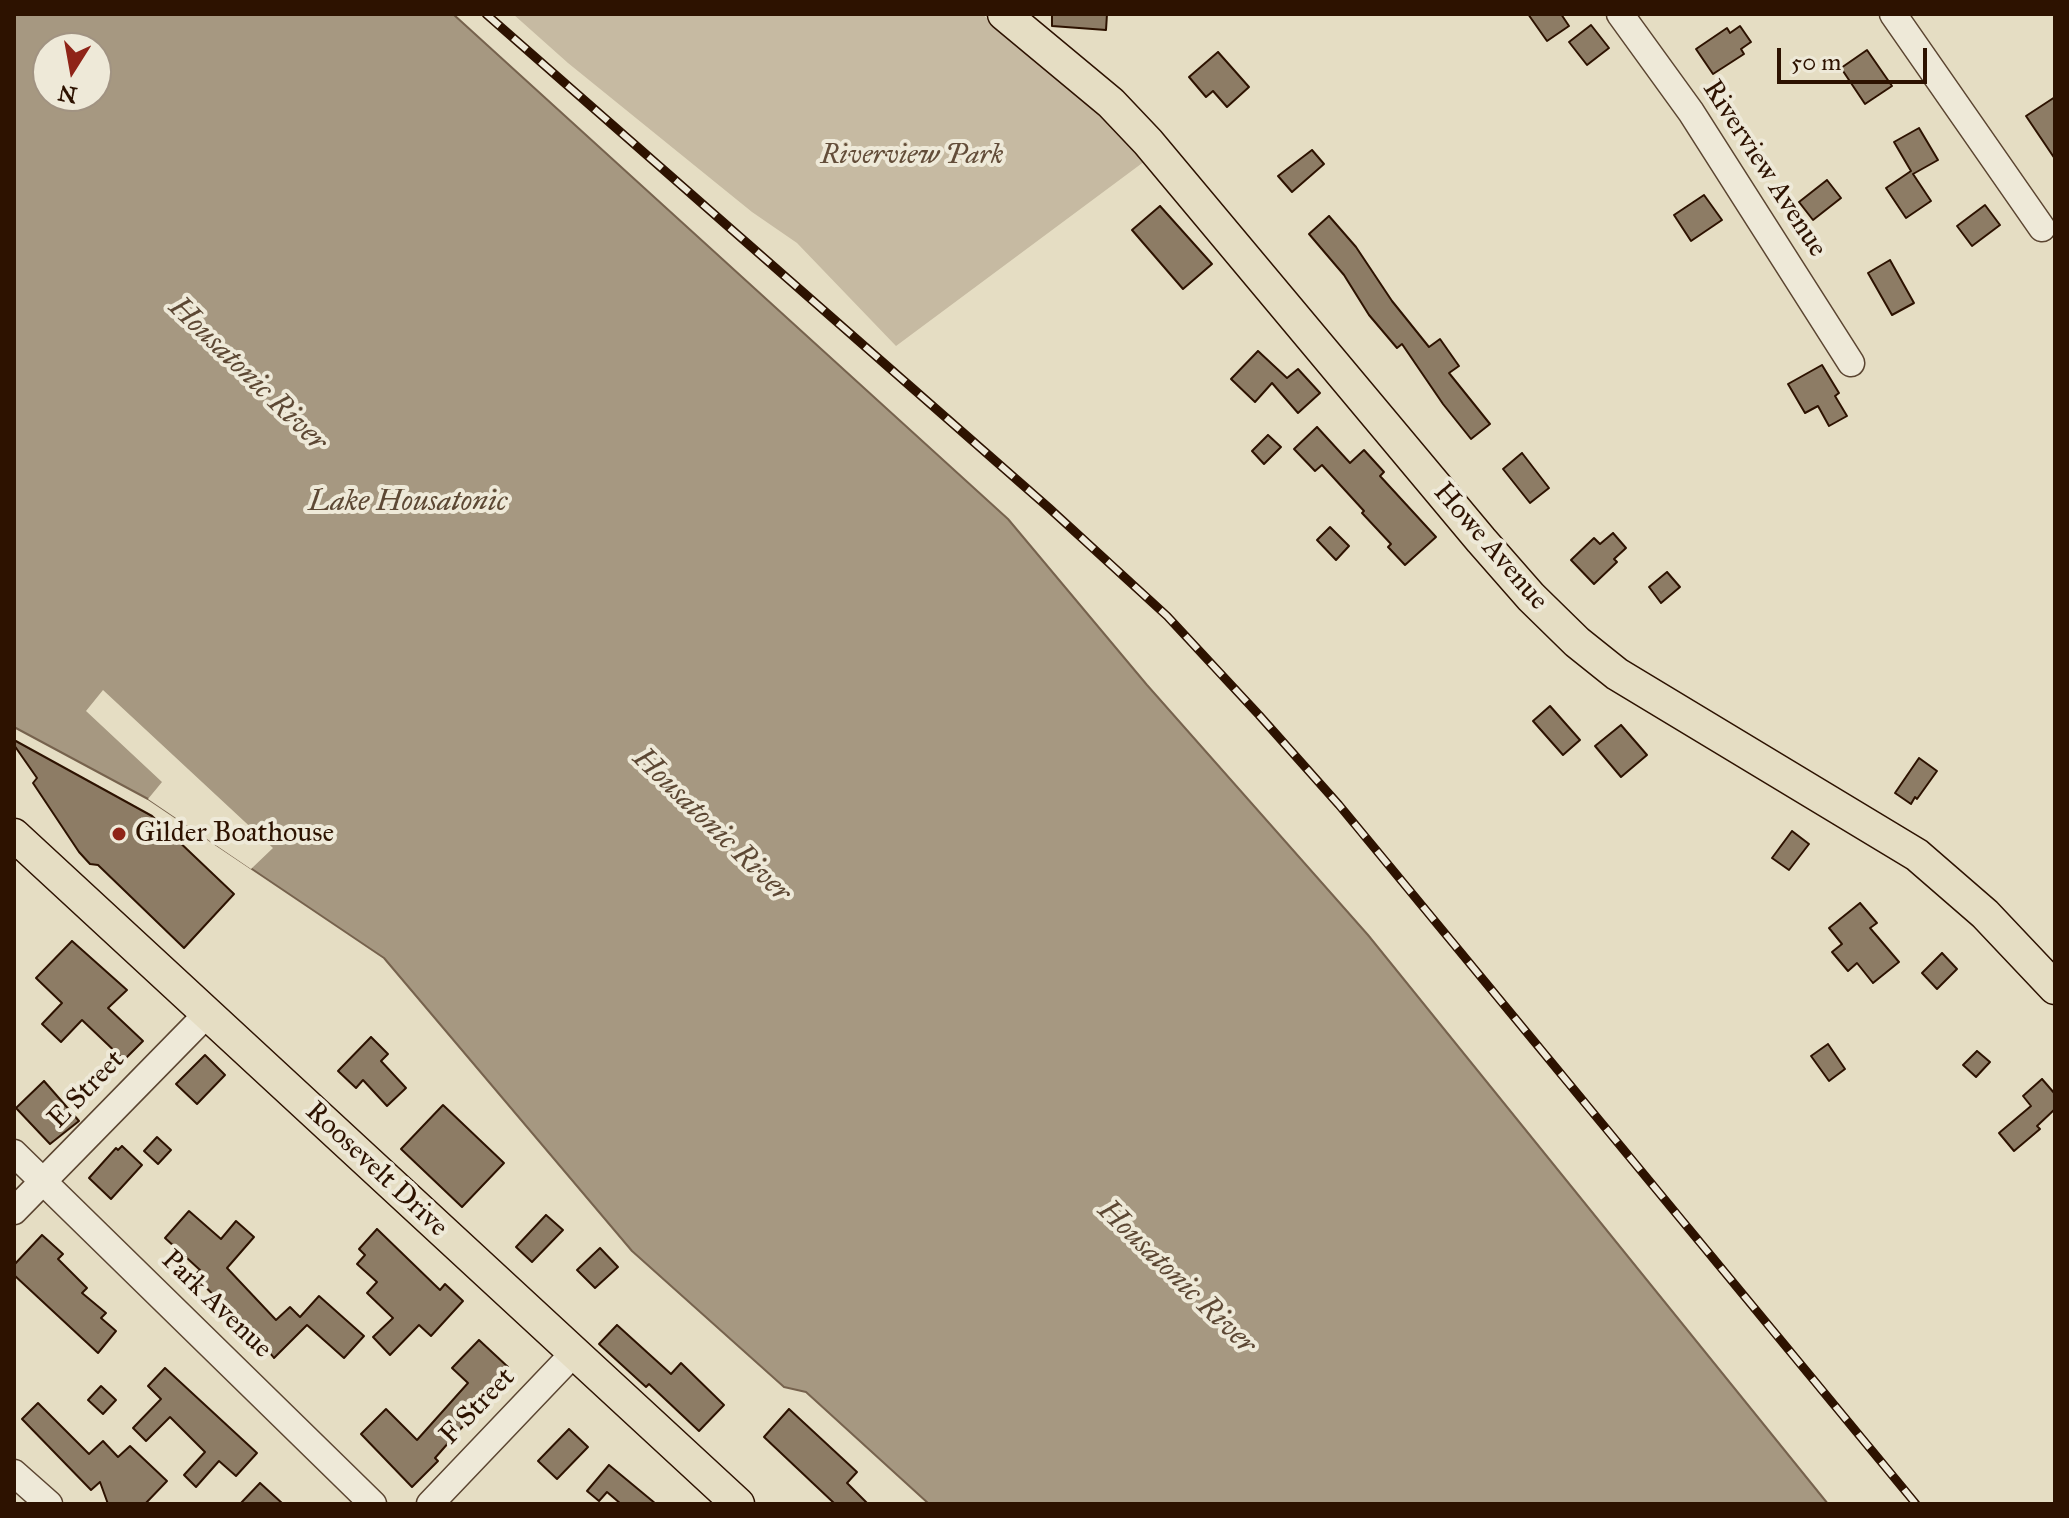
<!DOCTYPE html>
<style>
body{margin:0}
#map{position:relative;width:2069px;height:1518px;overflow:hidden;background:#e5ddc3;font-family:"IM FELL Great Primer",serif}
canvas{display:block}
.frame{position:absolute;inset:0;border:16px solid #2d1200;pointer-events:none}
.north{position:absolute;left:32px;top:32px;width:80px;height:80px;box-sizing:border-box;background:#eee9d8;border:2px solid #a19382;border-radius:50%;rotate:191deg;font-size:22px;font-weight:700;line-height:32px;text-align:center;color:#2d1200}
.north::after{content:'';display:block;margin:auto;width:28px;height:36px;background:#8f2418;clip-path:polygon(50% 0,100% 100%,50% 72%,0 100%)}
.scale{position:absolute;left:1777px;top:48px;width:150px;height:36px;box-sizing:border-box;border:4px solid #2d1200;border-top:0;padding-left:10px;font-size:24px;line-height:28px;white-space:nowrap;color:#2d1200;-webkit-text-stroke:6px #eee9d8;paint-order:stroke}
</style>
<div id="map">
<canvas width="2069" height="1518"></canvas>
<div class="frame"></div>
<div class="north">N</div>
<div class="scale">50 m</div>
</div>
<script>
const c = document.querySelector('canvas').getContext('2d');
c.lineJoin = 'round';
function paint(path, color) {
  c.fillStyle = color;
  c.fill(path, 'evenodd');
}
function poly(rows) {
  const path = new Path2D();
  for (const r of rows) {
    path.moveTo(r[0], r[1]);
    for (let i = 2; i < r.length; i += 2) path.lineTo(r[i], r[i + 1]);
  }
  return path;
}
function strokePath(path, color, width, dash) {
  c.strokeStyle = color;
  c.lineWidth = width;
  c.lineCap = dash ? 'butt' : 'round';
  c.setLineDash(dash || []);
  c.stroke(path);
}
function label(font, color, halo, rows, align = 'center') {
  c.font = font + ' "IM FELL Great Primer",serif';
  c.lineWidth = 8;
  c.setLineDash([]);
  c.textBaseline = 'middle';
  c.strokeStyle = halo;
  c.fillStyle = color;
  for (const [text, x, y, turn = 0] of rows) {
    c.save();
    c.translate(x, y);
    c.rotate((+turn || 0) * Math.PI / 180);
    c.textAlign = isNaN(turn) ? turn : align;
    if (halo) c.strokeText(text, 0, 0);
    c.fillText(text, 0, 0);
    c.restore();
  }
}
paint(poly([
 [513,14,982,14,1101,112,1145,161,896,346,797,243,752,212,568,63]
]), '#c6baa2');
const water = poly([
 [14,14,453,14,1008,519,1147,685,1368,935,1828,1504,929,1504,806,1392,784,1387,632,1251,384,958,148,799,14,727,14,14],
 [48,48,96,48,96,96,48,96,48,48]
]);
paint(water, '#a69881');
strokePath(water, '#76624d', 2);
paint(poly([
 [103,690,273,848,251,869,148,799,162,782,86,711]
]), '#e5ddc3');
const building = poly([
 [1052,14,1107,14,1106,30,1052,26,1052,14],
 [1528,14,1561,14,1569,26,1547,41,1528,14],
 [1591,25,1609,48,1587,65,1569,42,1591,25],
 [1740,26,1751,42,1741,49,1744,54,1713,74,1696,49,1727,28,1730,33,1740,26],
 [1867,50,1892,86,1865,104,1841,68,1867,50],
 [1218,52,1249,87,1227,107,1213,91,1206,97,1189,77,1218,52],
 [2055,97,2055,159,2026,116,2055,97],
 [1919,128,1938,160,1913,174,1931,201,1906,218,1886,188,1911,171,1894,142,1919,128],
 [1312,150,1324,164,1292,192,1278,176,1312,150],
 [1827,180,1841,198,1813,220,1799,202,1827,180],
 [1704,195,1722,220,1691,241,1674,215,1704,195],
 [1985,205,2000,225,1972,246,1957,226,1985,205],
 [1160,206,1212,264,1183,289,1132,230,1160,206],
 [1329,216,1356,247,1392,301,1429,347,1440,339,1459,366,1449,373,1490,424,1471,439,1443,404,1402,344,1397,348,1369,315,1344,275,1309,234,1329,216],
 [1890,260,1914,303,1892,315,1868,273,1890,260],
 [1258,351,1287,378,1298,369,1320,393,1298,413,1272,383,1255,402,1231,379,1258,351],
 [1822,365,1839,393,1835,396,1847,416,1829,426,1818,406,1805,413,1788,384,1822,365],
 [1317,427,1350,463,1364,450,1384,472,1380,476,1436,537,1405,565,1388,547,1391,544,1362,513,1364,511,1322,465,1315,471,1294,449,1317,427],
 [1268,435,1281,447,1264,464,1252,451,1268,435],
 [1522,453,1549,488,1530,503,1503,469,1522,453],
 [1330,527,1349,546,1336,560,1317,540,1330,527],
 [1613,533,1626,548,1614,559,1617,562,1594,584,1571,560,1594,538,1600,544,1613,533],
 [1667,572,1680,587,1661,603,1649,587,1667,572],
 [1550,706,1580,740,1563,755,1533,721,1550,706],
 [1621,725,1647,755,1621,777,1595,746,1621,725],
 [14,740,152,816,234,894,184,948,98,865,90,864,79,852,33,783,37,778,14,745,14,740],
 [1919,758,1937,771,1917,799,1915,797,1911,804,1895,793,1919,758],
 [1792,831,1809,844,1789,870,1772,858,1792,831],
 [1860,903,1877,923,1870,928,1899,962,1873,983,1857,963,1848,971,1832,952,1842,944,1829,928,1860,903],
 [72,941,127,990,108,1008,143,1041,124,1060,82,1020,61,1042,42,1024,62,1003,36,978,72,941],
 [1942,953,1957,969,1937,989,1922,973,1942,953],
 [371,1037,388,1054,381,1061,406,1088,387,1106,363,1080,356,1088,338,1071,371,1037],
 [1828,1044,1845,1069,1829,1081,1811,1056,1828,1044],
 [1977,1051,1990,1062,1976,1077,1963,1065,1977,1051],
 [205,1055,225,1075,197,1104,176,1084,205,1055],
 [2042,1079,2055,1094,2055,1109,2037,1126,2040,1129,2014,1151,1999,1133,2031,1106,2023,1096,2042,1079],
 [44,1081,79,1121,50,1144,16,1108,44,1081],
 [443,1105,504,1163,462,1207,401,1149,443,1105],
 [157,1137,171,1150,158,1164,144,1151,157,1137],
 [122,1146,142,1165,111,1199,89,1178,116,1148,118,1150,122,1146],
 [189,1211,221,1239,236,1221,254,1237,227,1268,276,1320,290,1307,300,1317,319,1296,364,1336,344,1358,307,1325,274,1358,258,1338,194,1276,200,1270,165,1238,189,1211],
 [546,1215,563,1230,532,1262,516,1247,546,1215],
 [377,1229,440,1290,445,1284,463,1301,431,1336,419,1325,390,1355,373,1337,393,1318,367,1293,377,1282,357,1264,365,1255,359,1249,377,1229],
 [42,1235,63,1254,58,1259,87,1288,82,1293,106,1313,101,1318,116,1331,98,1353,14,1275,14,1265,42,1235],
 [600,1248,618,1267,595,1288,577,1270,600,1248],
 [617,1325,671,1374,681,1363,724,1405,699,1431,649,1384,646,1387,599,1344,617,1325],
 [479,1340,508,1367,476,1401,483,1408,466,1426,464,1425,435,1458,438,1461,412,1487,361,1434,386,1409,417,1440,468,1383,452,1368,479,1340],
 [165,1368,257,1453,236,1476,219,1461,196,1487,184,1475,205,1452,170,1417,146,1441,133,1428,161,1399,148,1386,165,1368],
 [101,1386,116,1400,103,1414,88,1400,101,1386],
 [38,1403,89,1454,103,1441,118,1457,130,1446,167,1481,145,1504,108,1504,100,1482,91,1490,22,1419,38,1403],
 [789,1409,857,1472,847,1483,868,1504,835,1504,764,1437,789,1409],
 [569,1429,588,1447,557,1479,538,1461,569,1429],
 [609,1465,656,1504,621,1504,607,1492,599,1501,587,1491,609,1465],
 [260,1483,283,1504,240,1504,260,1483]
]);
paint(building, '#8d7c65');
strokePath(building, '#2d1200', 2);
const minor = poly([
 [1620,14,1691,112,1851,363],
 [1893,14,2042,228],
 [14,1153,373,1504],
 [14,1211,207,1014],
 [14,1473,49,1504],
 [430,1504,573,1354]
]);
const major = poly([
 [1004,14,1111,103,1148,142,1481,540,1531,597,1577,642,1617,674,1917,855,1985,914,2055,988],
 [14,835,738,1504]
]);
strokePath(minor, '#5b4531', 29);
strokePath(major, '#2d1200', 35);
strokePath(minor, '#eee9d8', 26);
strokePath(major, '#e5ddc3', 32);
const rail = poly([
 [486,14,1049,508,1167,616,1259,715,1339,805,1916,1504]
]);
strokePath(rail, '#2d1200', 9);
strokePath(rail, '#eee9d8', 6, [18]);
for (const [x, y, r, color] of [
 [119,834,8,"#8f2418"]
]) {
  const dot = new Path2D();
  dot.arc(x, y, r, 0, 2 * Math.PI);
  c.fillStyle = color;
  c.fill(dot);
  strokePath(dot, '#eee9d8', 3);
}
label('italic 28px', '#634d39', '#eee9d8', [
 ["Riverview Park",912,156]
]);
label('28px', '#2d1200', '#eee9d8', [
 ["Riverview Avenue",1764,169,57],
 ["Howe Avenue",1490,547,49],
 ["E Street",87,1090,-46],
 ["Roosevelt Drive",376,1170,43],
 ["Park Avenue",216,1305,44],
 ["F Street",478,1407,-46]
]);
label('28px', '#2d1200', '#eee9d8', [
 ["Gilder Boathouse",135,834]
], 'left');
label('italic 30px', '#5d4834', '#eee9d8', [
 ["Housatonic River",247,375,44],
 ["Lake Housatonic",408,503],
 ["Housatonic River",711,826,44],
 ["Housatonic River",1176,1278,44]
]);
</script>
